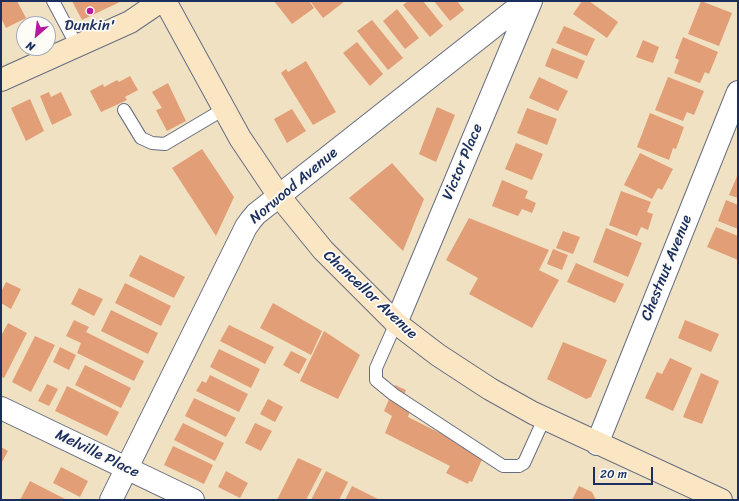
<!DOCTYPE html>
<style>
body{margin:0}
#map{position:relative;width:739px;height:501px;overflow:hidden;background:#f0e1c3;font-family:Sriracha,sans-serif}
canvas{display:block}
.frame{position:absolute;inset:0;border:2px solid #1b2f5e;pointer-events:none}
.north{position:absolute;left:16px;top:16px;width:40px;height:40px;box-sizing:border-box;background:#fdfcf7;border:1px solid #a3aaba;border-radius:50%;rotate:208deg;font-size:11px;font-weight:700;line-height:16px;text-align:center;color:#1b2f5e}
.north::after{content:'';display:block;margin:auto;width:14px;height:18px;background:#b5179e;clip-path:polygon(50% 0,100% 100%,50% 72%,0 100%)}
.scale{position:absolute;left:593px;top:467px;width:60px;height:18px;box-sizing:border-box;border:2px solid #1b2f5e;border-top:0;padding-left:5px;font-size:12px;line-height:14px;white-space:nowrap;color:#1b2f5e;-webkit-text-stroke:3px #fdfcf7;paint-order:stroke}
</style>
<div id="map">
<canvas width="739" height="501"></canvas>
<div class="frame"></div>
<div class="north">N</div>
<div class="scale">20 m</div>
</div>
<script>
const c = document.querySelector('canvas').getContext('2d');
c.lineJoin = 'round';
function paint(path, color) {
  c.fillStyle = color;
  c.fill(path, 'evenodd');
}
function poly(rows) {
  const path = new Path2D();
  for (const r of rows) {
    path.moveTo(r[0], r[1]);
    for (let i = 2; i < r.length; i += 2) path.lineTo(r[i], r[i + 1]);
  }
  return path;
}
function strokePath(path, color, width, dash) {
  c.strokeStyle = color;
  c.lineWidth = width;
  c.lineCap = dash ? 'butt' : 'round';
  c.setLineDash(dash || []);
  c.stroke(path);
}
function label(font, color, halo, rows, align = 'center') {
  c.font = font + ' Sriracha,sans-serif';
  c.lineWidth = 3.5;
  c.setLineDash([]);
  c.textBaseline = 'middle';
  c.strokeStyle = halo;
  c.fillStyle = color;
  for (const [text, x, y, turn = 0] of rows) {
    c.save();
    c.translate(x, y);
    c.rotate((+turn || 0) * Math.PI / 180);
    c.textAlign = isNaN(turn) ? turn : align;
    if (halo) c.strokeText(text, 0, 0);
    c.fillText(text, 0, 0);
    c.restore();
  }
}
paint(poly([
 [1,1,17,1,26,18,6,28,1,18],
 [72,1,122,1,82,20],
 [274,1,309,1,314,8,292,24],
 [310,1,345,1,323,18],
 [408,1,423,1,443,26,430,37,403,5],
 [434,1,457,1,464,10,450,21],
 [582,1,589,1,618,22,607,38,573,14],
 [701,1,732,13,719,46,688,34],
 [397,9,419,38,405,49,383,21],
 [372,20,403,58,388,70,357,31],
 [564,26,595,39,587,56,556,43],
 [683,37,718,52,709,74,705,72,700,83,674,73,679,60,675,58],
 [643,40,659,47,653,63,636,57],
 [357,42,383,74,370,86,343,53],
 [552,48,585,61,577,79,545,66],
 [306,61,336,112,313,125,281,73,286,69,288,72],
 [130,76,138,90,125,97,127,100,101,112,90,91,103,84,104,87,117,80,119,82],
 [539,77,568,91,558,111,529,98],
 [668,77,704,91,694,115,687,112,683,121,655,110],
 [168,83,186,121,167,131,156,110,162,108,152,92],
 [49,92,51,97,61,92,72,115,52,125,40,96],
 [30,99,44,131,26,141,11,108],
 [437,107,455,115,436,162,419,154],
 [527,108,557,119,547,145,517,133],
 [292,109,306,131,287,143,274,119],
 [650,113,684,127,676,149,673,148,669,160,637,147],
 [516,143,543,154,532,180,505,169],
 [202,149,234,197,216,236,172,168],
 [640,153,673,169,662,190,658,188,652,199,624,185],
 [392,163,424,199,403,251,349,198],
 [738,174,738,198,729,195],
 [502,180,528,191,525,198,536,203,532,213,522,209,518,216,492,206],
 [621,191,651,202,647,212,653,214,648,230,641,227,637,236,609,225],
 [726,200,738,205,738,229,718,221],
 [469,218,549,250,539,270,559,280,532,328,469,294,478,278,446,260],
 [716,227,738,236,738,260,707,247],
 [606,228,642,243,628,277,593,262],
 [563,231,580,237,573,254,556,248],
 [553,249,568,255,562,270,547,264],
 [140,255,185,277,174,298,129,276],
 [576,263,624,284,615,303,567,282],
 [6,282,21,289,11,309,1,303,1,292],
 [125,283,171,306,161,326,115,303],
 [79,288,103,299,94,316,71,304],
 [273,303,322,331,311,355,260,328],
 [111,310,158,333,148,354,101,331],
 [74,320,89,327,86,332,144,361,134,381,77,353,81,343,66,336],
 [685,320,719,334,711,352,678,338],
 [8,323,27,333,4,378,1,377,1,336],
 [229,325,274,347,265,364,220,341],
 [324,331,360,355,338,399,300,381],
 [35,336,55,345,31,392,12,382],
 [563,342,607,360,591,397,586,399,547,379],
 [60,347,76,355,69,370,53,362],
 [219,349,260,369,251,388,210,367],
 [291,351,307,359,299,374,283,365],
 [670,358,692,368,673,411,645,398,657,372,662,374],
 [85,365,131,388,121,408,75,385],
 [701,373,719,381,702,424,683,417],
 [210,375,248,394,239,412,196,391,202,381,206,383],
 [47,384,58,389,49,406,38,401],
 [395,385,406,390,400,406,410,411,408,417,484,455,472,482,469,481,468,484,446,473,450,466,385,433,392,416,384,411],
 [67,386,119,412,107,436,55,411],
 [194,398,236,418,226,437,185,416],
 [268,399,283,407,275,422,260,414],
 [183,423,224,443,215,461,174,440],
 [255,423,272,431,261,451,245,443],
 [173,446,213,465,204,484,164,465],
 [1,447,8,451,1,464],
 [298,458,322,469,306,500,277,500],
 [61,467,88,481,80,497,53,483],
 [226,471,248,483,240,498,218,487],
 [326,471,348,482,339,500,311,500],
 [30,481,67,500,20,500],
 [352,486,380,500,345,500],
 [579,486,592,492,596,500,572,500]
]), '#e29e76');
const service = poly([
 [53,1,77,46],
 [124,110,141,138,152,143,165,144,224,109],
 [396,323,376,368,376,380,393,394,503,466,519,466,524,463,544,419]
]);
const minor = poly([
 [396,323,531,1],
 [1,408,193,500],
 [597,444,738,92],
 [111,500,246,227,251,220,256,214,526,1]
]);
const secondary = poly([
 [165,1,240,138,279,196,323,250,396,323,438,355,490,389,533,413,721,500],
 [1,80,130,22,161,1]
]);
strokePath(service, '#666d81', 14);
strokePath(minor, '#666d81', 24);
strokePath(secondary, '#666d81', 24);
strokePath(service, '#fff', 12);
strokePath(minor, '#fff', 22);
strokePath(secondary, '#fbe6c4', 22);
for (const [x, y, r, color] of [
 [90,11,4,"#b5179e"]
]) {
  const dot = new Path2D();
  dot.arc(x, y, r, 0, 2 * Math.PI);
  c.fillStyle = color;
  c.fill(dot);
  strokePath(dot, '#fdfcf7', 1.5);
}
label('15px', '#1b2f5e', '#fdfcf7', [
 ["Dunkin'",90,26]
]);
label('15px', '#1b2f5e', '#fdfcf7', [
 ["Victor Place",463,162,-67],
 ["Norwood Avenue",294,186,-40],
 ["Chestnut Avenue",667,268,-68],
 ["Chancellor Avenue",370,295,43],
 ["Melville Place",97,454,26]
]);
</script>
